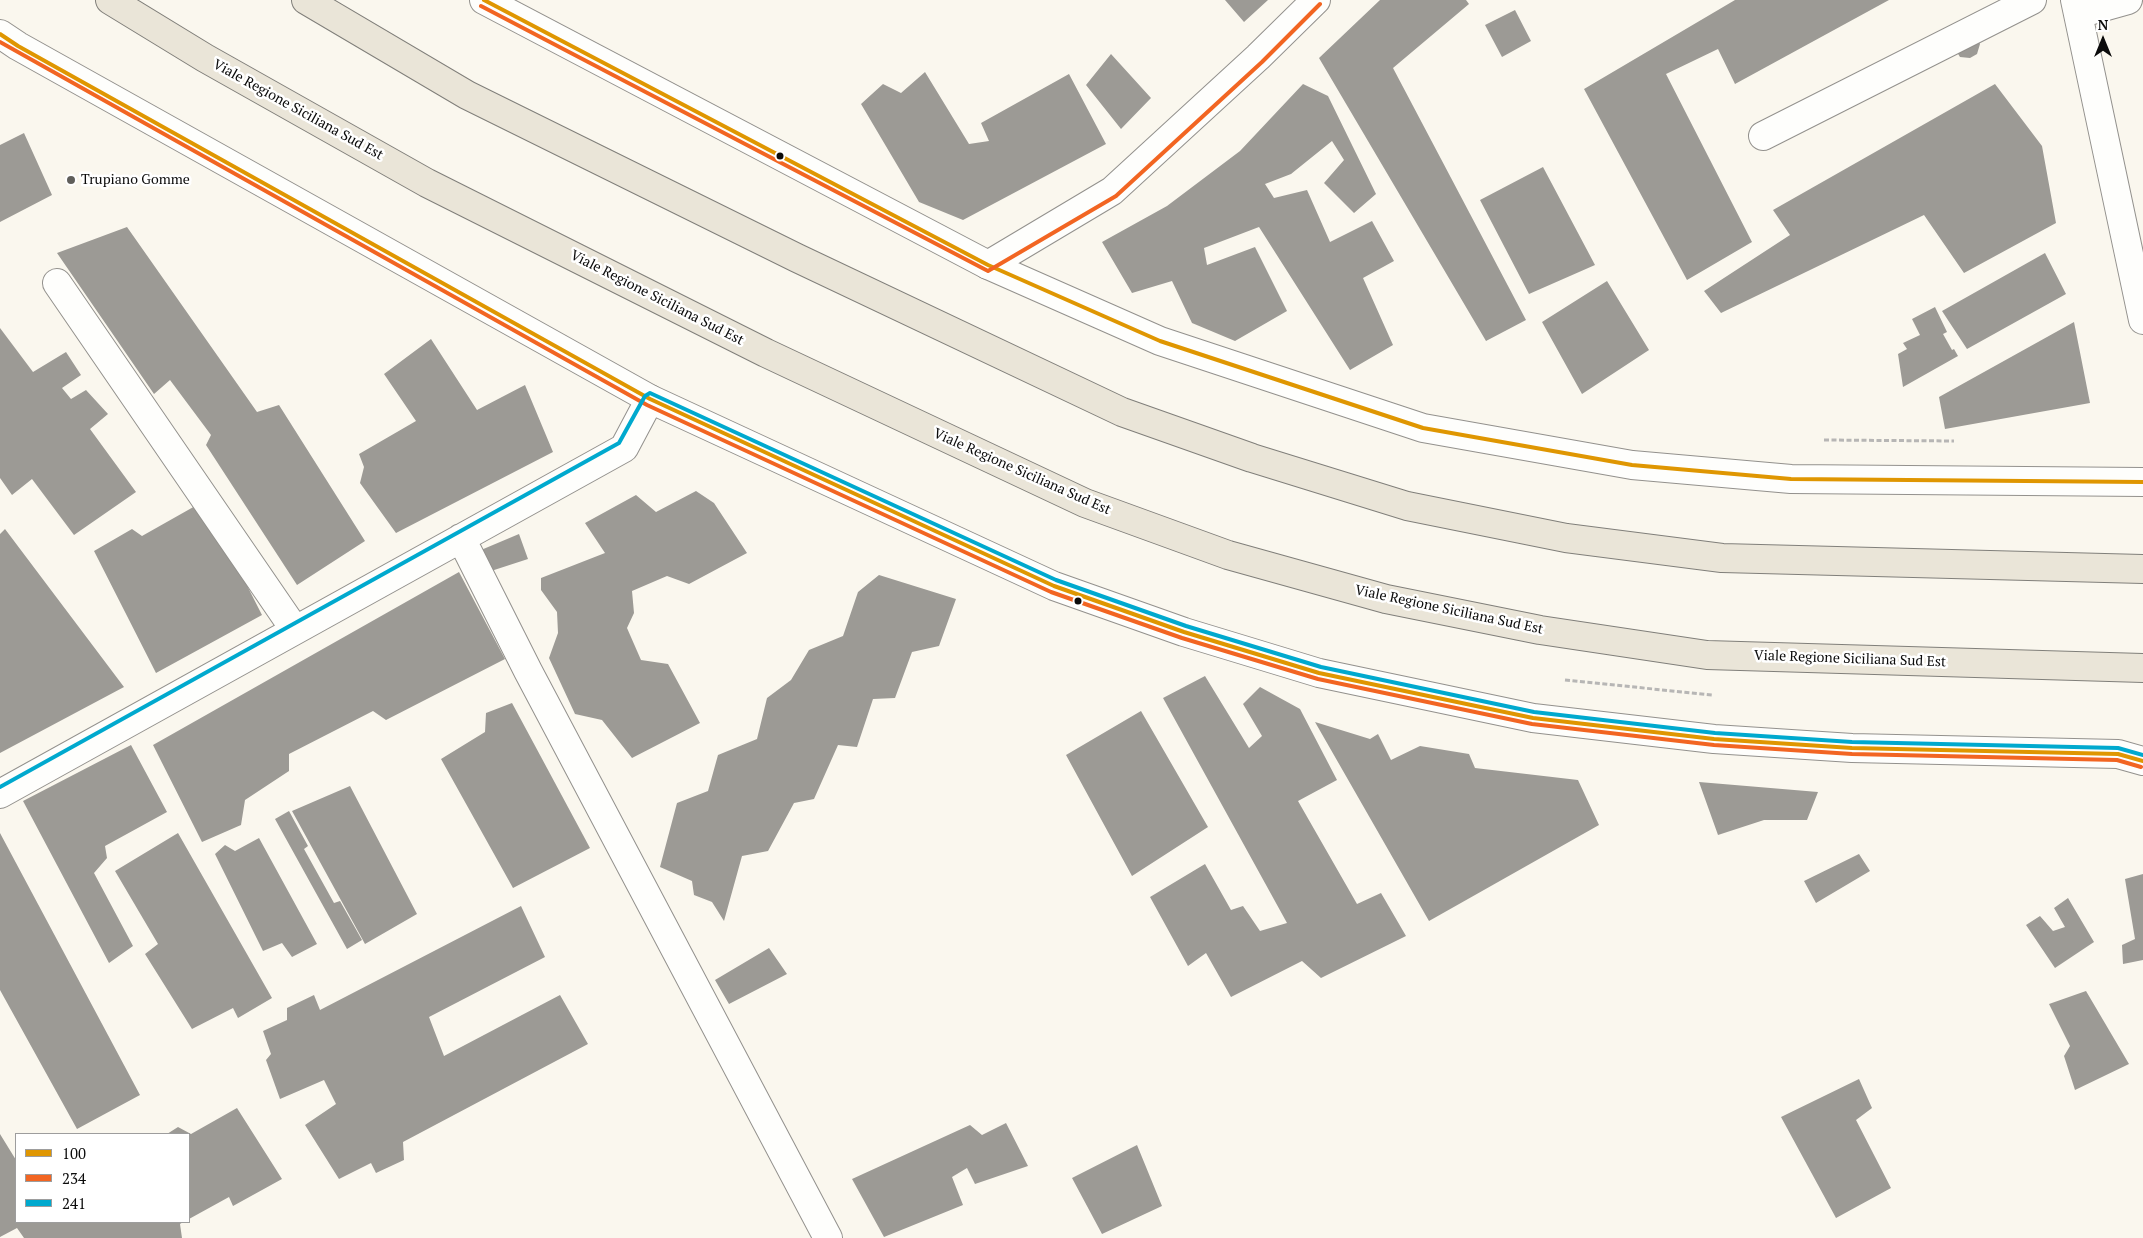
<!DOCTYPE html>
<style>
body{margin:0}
#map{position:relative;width:2143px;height:1238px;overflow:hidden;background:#faf7ee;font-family:"PT Serif",serif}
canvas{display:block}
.legend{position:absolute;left:15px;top:1133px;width:175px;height:90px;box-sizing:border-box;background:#fff;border:1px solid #9d9d9d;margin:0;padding:6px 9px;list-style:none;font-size:15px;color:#0b0b0b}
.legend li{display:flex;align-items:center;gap:10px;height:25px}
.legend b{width:25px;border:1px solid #9d9d9d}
.north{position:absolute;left:2078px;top:15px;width:50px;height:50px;-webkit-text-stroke:4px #fff;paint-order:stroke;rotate:0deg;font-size:14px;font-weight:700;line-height:20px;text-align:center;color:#0b0b0b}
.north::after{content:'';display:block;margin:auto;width:18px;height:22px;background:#0b0b0b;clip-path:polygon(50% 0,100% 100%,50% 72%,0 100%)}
</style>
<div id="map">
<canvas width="2143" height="1238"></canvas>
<ul class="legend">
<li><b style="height:6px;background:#df9601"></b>100</li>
<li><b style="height:6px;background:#f26522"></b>234</li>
<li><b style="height:6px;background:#00a9ce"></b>241</li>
</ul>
<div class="north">N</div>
</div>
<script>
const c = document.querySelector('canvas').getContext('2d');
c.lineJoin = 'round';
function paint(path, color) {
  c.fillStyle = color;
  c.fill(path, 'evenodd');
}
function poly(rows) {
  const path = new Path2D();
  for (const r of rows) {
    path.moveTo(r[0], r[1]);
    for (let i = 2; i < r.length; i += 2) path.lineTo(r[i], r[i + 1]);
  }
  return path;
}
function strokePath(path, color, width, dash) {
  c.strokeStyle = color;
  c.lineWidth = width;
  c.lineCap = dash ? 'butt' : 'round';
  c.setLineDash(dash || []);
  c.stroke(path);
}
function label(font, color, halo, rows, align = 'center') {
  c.font = font + ' "PT Serif",serif';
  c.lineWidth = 5;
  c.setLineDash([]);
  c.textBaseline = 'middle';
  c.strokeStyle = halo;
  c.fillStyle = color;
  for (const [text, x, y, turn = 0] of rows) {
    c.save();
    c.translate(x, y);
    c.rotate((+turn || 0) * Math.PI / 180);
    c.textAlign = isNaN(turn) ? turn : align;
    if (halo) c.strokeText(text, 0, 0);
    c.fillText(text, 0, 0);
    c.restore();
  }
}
paint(poly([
 [1225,0,1268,0,1244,22],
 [1380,0,1466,0,1469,4,1393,68,1526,320,1486,341,1319,58],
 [1735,0,1889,0,1735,84,1718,49,1666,74,1752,242,1687,280,1584,89],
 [1515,10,1531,41,1502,57,1485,25],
 [1976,35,1980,44,1977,54,1970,58,1960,57,1955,49],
 [1111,54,1151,98,1121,129,1086,85],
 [925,72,969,144,989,141,981,123,1069,74,1106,144,963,220,919,202,861,104,883,84,901,93],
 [1303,84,1328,96,1376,194,1354,213,1324,183,1344,160,1332,141,1291,174,1265,184,1274,198,1307,190,1330,242,1372,221,1394,261,1363,278,1393,345,1350,370,1259,227,1204,248,1207,265,1255,247,1287,311,1235,341,1192,323,1172,281,1132,293,1102,242,1167,206,1240,151],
 [1995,84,2042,146,2056,223,1964,273,1924,215,1721,313,1704,291,1790,235,1773,210],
 [24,133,52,195,0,222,0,145],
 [1543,167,1595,265,1529,294,1480,200],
 [127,227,257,412,279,405,365,541,297,585,206,445,211,435,170,380,154,394,57,253],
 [2045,253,2066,294,1967,349,1942,311],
 [1607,281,1649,350,1582,394,1542,322],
 [1935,307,1947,332,1943,334,1952,350,1954,349,1958,356,1903,387,1898,354,1907,349,1903,343,1920,335,1912,319],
 [2074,322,2090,403,1945,429,1939,397],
 [0,328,33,372,66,352,81,375,62,388,71,399,86,390,108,414,90,429,136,492,74,535,32,479,12,495,0,478],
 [431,339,477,410,525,385,553,452,396,533,360,483,364,467,359,454,416,421,384,374],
 [696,491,714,503,747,553,689,584,667,576,632,591,634,613,627,628,641,660,668,664,700,723,632,758,602,720,575,714,549,658,558,633,557,612,541,590,541,578,605,553,585,523,636,495,656,512],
 [204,501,262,615,156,673,94,551,132,529,142,536],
 [5,529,124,687,0,753,0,534],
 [519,534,528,559,488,572,481,550],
 [459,572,505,659,386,720,373,711,289,754,289,771,245,800,241,825,202,842,153,745],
 [879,575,956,599,939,646,912,652,895,698,873,699,857,747,838,745,814,799,794,803,768,851,742,856,724,921,712,902,694,895,692,881,660,867,677,803,708,791,718,755,757,739,767,698,791,680,809,650,843,636,858,592],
 [1205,676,1249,748,1262,736,1243,704,1260,687,1300,709,1337,780,1298,801,1357,904,1381,893,1406,936,1321,978,1302,961,1231,997,1206,953,1188,966,1150,897,1205,864,1231,910,1243,906,1260,931,1287,923,1163,698],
 [512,703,590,848,513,888,441,759,485,732,486,713],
 [1141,711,1208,827,1132,876,1066,755],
 [1315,722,1370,739,1378,734,1391,760,1420,746,1469,754,1475,768,1578,780,1599,825,1429,921],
 [131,745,167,812,105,846,107,858,94,873,133,946,109,963,23,801],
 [1699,782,1818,792,1807,820,1764,820,1718,835],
 [350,786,417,914,365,944,292,811],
 [289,811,308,846,304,849,334,903,340,901,362,940,347,949,275,819],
 [0,833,140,1095,77,1129,0,990],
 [178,833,272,998,238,1018,233,1008,192,1029,145,954,158,944,115,871],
 [259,838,317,944,292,957,282,943,263,951,215,854,225,845,235,851],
 [1859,854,1870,871,1816,903,1804,881],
 [2143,874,2143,960,2123,964,2122,945,2135,939,2125,879],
 [2068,898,2094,942,2055,968,2026,925,2040,916,2053,931,2065,927,2054,908],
 [521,906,545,957,429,1017,444,1056,560,995,588,1044,403,1142,404,1160,376,1173,371,1163,339,1179,305,1125,336,1104,324,1080,280,1099,266,1060,271,1054,263,1031,287,1020,287,1008,314,995,320,1010],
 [769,948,787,974,729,1004,715,980],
 [2086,991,2129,1064,2075,1090,2064,1056,2070,1046,2049,1004],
 [1859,1079,1872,1108,1856,1120,1891,1188,1836,1218,1781,1117],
 [237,1108,282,1179,233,1206,229,1197,189,1219,189,1134,167,1134,178,1127,191,1134],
 [1006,1123,1028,1166,975,1184,967,1168,952,1177,963,1205,884,1237,852,1179,970,1125,982,1135],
 [0,1134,16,1160,16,1222,183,1222,180,1224,182,1238,24,1238,17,1228,0,1237],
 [1137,1145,1162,1206,1102,1234,1072,1178]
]), '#9c9a95');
const minor = poly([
 [2075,0,2143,320],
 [2078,14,2128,0],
 [1763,136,2032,0],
 [988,265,1112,191,1258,57,1316,0],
 [57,283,295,630],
 [461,538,528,671,828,1238],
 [0,794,624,448,650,399]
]);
const tertiary = poly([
 [484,0,988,265,1160,341,1423,428,1632,465,1791,479,2143,482],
 [0,34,18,46,650,399,1054,586,1184,632,1319,673,1533,718,1714,739,1852,748,2118,754,2143,761]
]);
const primary = poly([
 [110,0,205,58,427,183,766,353,1085,503,1228,555,1386,599,1540,630,1707,655,2143,668],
 [306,0,467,95,797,258,1122,412,1252,458,1407,506,1566,538,1722,558,2143,569]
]);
strokePath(minor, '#93918d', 30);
strokePath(tertiary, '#93918d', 30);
strokePath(primary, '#807f7a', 30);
strokePath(poly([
 [1824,440,1954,441],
 [1565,680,1712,695]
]), '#b7b6b5', 3, [5, 2.5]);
strokePath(minor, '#fefefc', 28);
strokePath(tertiary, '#fefefc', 28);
strokePath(primary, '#eae5d8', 28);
strokePath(poly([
 [484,0,988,265,1160,341,1423,428,1632,465,1791,479,2143,482],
 [0,34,18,46,650,399,1054,586,1184,632,1319,673,1533,718,1714,739,1852,748,2118,754,2143,761]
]), '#df9601', 4);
strokePath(poly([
 [481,6,988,271,1116,196,1262,62,1320,4],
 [0,42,647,405,1051,592,1182,638,1318,679,1532,724,1714,745,1852,754,2117,760,2141,767]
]), '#f26522', 4);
strokePath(poly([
 [0,787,619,443,645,396,650,393,1056,580,1186,626,1321,667,1534,712,1715,733,1852,742,2118,748,2143,755]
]), '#00a9ce', 4);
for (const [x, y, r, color] of [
 [780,156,4.5,"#0b0b0b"],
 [71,180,5,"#5f5e5a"],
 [1078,601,4.5,"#0b0b0b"]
]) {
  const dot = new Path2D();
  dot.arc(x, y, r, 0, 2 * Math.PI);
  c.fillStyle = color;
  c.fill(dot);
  strokePath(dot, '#fff', 2);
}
label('14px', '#0b0b0b', '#fff', [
 ["Viale Regione Siciliana Sud Est",298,110,29],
 ["Viale Regione Siciliana Sud Est",657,298,27],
 ["Viale Regione Siciliana Sud Est",1022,472,24],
 ["Viale Regione Siciliana Sud Est",1449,610,12],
 ["Viale Regione Siciliana Sud Est",1850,659,2]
]);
label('14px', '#0b0b0b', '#fff', [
 ["Trupiano Gomme",81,180]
], 'left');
</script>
